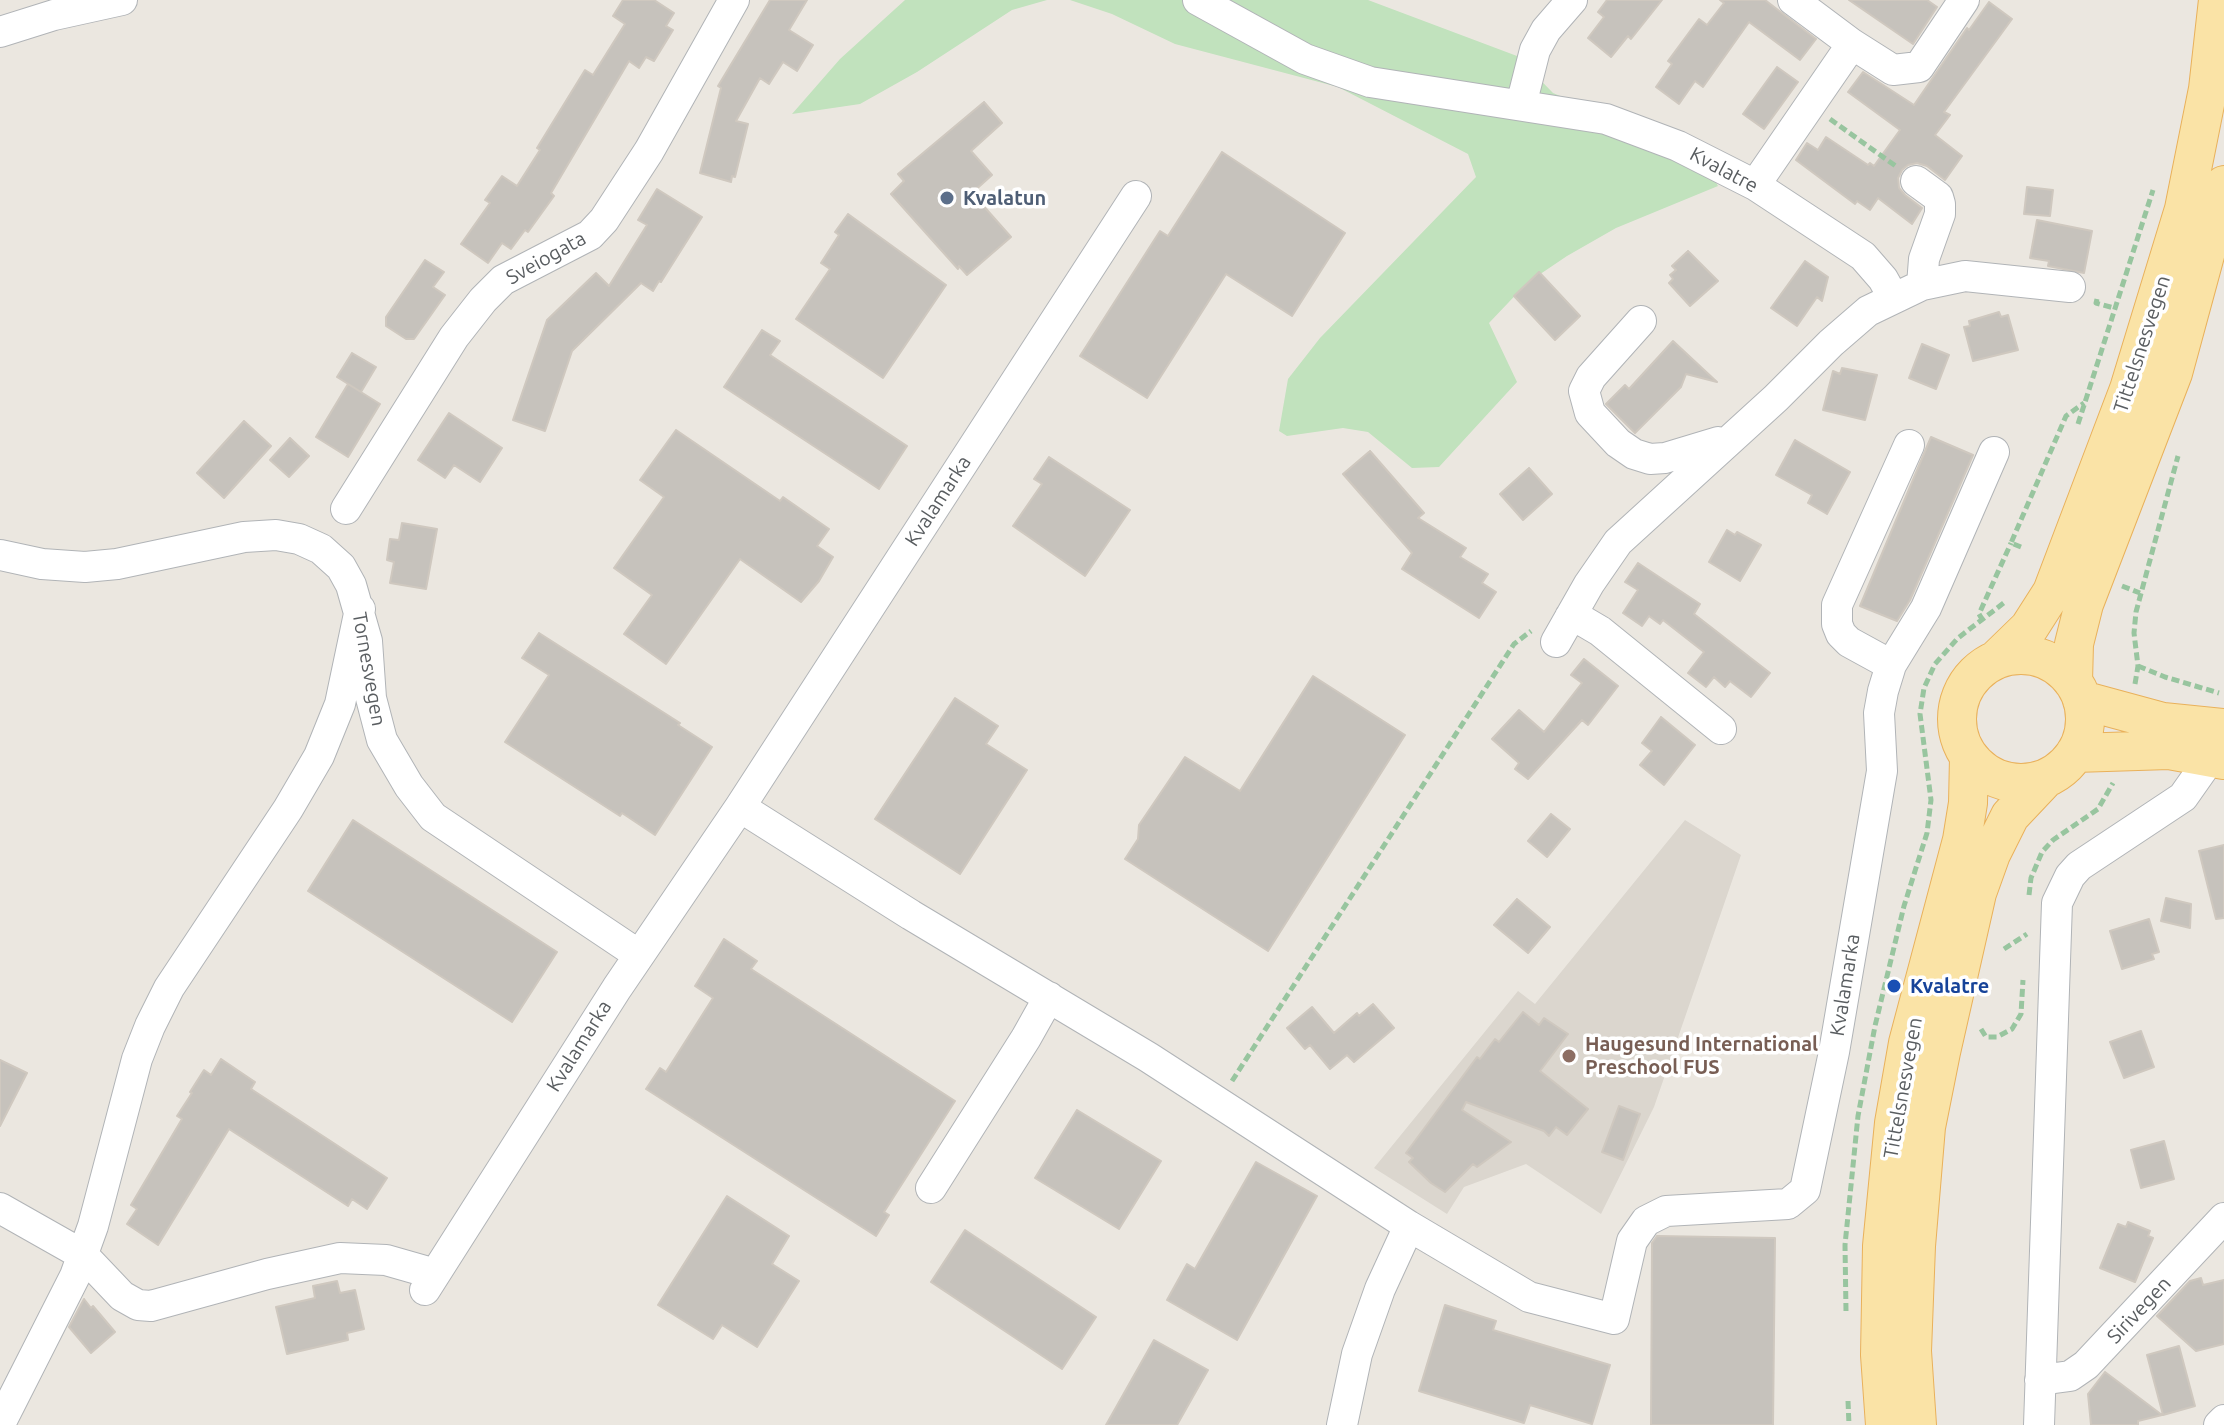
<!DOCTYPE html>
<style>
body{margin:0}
canvas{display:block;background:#ebe7e0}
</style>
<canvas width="2224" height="1425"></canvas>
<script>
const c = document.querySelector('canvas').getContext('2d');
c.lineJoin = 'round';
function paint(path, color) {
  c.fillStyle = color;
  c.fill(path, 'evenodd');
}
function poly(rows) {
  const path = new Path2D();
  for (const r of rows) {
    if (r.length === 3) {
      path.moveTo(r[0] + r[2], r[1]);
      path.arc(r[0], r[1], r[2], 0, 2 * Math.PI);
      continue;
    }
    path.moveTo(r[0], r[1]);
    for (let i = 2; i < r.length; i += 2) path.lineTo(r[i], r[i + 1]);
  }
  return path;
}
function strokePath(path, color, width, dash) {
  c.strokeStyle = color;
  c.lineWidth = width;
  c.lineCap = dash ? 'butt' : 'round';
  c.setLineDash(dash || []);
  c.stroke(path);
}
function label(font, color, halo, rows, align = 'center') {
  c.font = font + ' Ubuntu,sans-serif';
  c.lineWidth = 7;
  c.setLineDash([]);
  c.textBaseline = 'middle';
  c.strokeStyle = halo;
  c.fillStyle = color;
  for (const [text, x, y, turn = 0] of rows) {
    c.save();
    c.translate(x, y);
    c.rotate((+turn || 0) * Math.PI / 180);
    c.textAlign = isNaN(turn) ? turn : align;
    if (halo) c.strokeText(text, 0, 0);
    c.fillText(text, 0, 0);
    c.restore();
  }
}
paint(poly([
 [1685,820,1741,855,1654,1107,1601,1214,1526,1164,1464,1187,1447,1214,1374,1168,1518,991,1535,1004]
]), '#dbd6ce');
paint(poly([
 [905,0,1047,0,1012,10,917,72,860,104,792,114,840,59],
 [1070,0,1368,0,1517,56,1553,93,1634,127,1706,164,1718,186,1616,228,1567,256,1527,283,1489,323,1517,382,1439,467,1412,468,1368,432,1343,428,1287,436,1279,431,1288,379,1320,338,1476,177,1468,154,1338,87,1175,44,1112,14]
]), '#c1e2bd');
const building = poly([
 [623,0,654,0,674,13,666,26,673,30,654,61,646,57,639,68,629,61,551,193,554,196,528,232,525,230,511,249,502,243,488,263,461,244,490,203,485,200,502,176,517,186,540,150,537,148,585,70,593,75,625,24,613,16,623,0],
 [770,0,807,0,789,30,813,45,797,71,783,62,769,84,760,78,736,121,748,124,735,177,732,176,731,182,700,173,721,88,718,86,770,0],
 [1607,0,1662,0,1631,39,1628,36,1611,57,1588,38,1604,17,1598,12,1607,0],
 [1720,0,1765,0,1816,39,1800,60,1749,22,1703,87,1695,81,1679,104,1656,87,1672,64,1668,61,1699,19,1707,25,1724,3,1720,0],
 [1849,0,1927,0,1937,7,1913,44,1849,0],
 [1989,2,2012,19,1944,112,1950,115,1935,135,1962,156,1945,180,1927,166,1917,163,1908,165,1902,170,1898,178,1899,188,1905,195,1922,208,1912,224,1878,198,1870,210,1857,201,1855,204,1796,160,1807,143,1818,150,1826,137,1868,165,1870,163,1874,166,1900,130,1848,92,1863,72,1914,105,1967,28,1969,30,1989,2],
 [1777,67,1798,82,1764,129,1743,114,1777,67],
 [984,102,1002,123,971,151,992,175,972,193,1011,237,967,275,959,266,958,269,891,194,904,181,898,174,984,102],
 [1222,152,1345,233,1292,316,1226,274,1147,398,1080,356,1160,231,1168,236,1222,152],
 [2027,187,2053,190,2050,216,2024,214,2027,187],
 [657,189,702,217,661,282,659,281,653,291,641,283,572,351,545,431,513,420,547,320,596,273,609,286,647,225,638,220,657,189],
 [848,214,946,285,883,378,796,319,830,269,821,263,839,235,835,232,848,214],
 [2037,220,2092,231,2084,273,2048,266,2049,261,2030,258,2037,220],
 [1688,251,1718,281,1690,306,1669,283,1673,279,1670,275,1676,270,1672,266,1688,251],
 [425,260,444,272,433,287,445,295,414,339,406,339,386,326,386,317,425,260],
 [1805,261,1828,277,1822,301,1817,297,1797,326,1771,308,1805,261],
 [1539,272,1580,316,1555,340,1514,296,1539,272],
 [1999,312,2001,317,2008,315,2018,350,1973,361,1964,327,1970,326,1969,321,1999,312],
 [762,330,780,341,770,355,907,446,879,489,724,387,762,330],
 [1673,341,1717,382,1686,374,1681,387,1635,433,1606,404,1625,385,1629,389,1673,341],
 [1922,344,1949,355,1936,389,1909,378,1922,344],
 [352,353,376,367,361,392,337,377,352,353],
 [1842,368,1877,375,1865,420,1823,410,1833,371,1840,374,1842,368],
 [348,384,380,404,348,457,316,437,348,384],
 [449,413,502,448,480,482,454,465,445,478,418,460,449,413],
 [244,421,271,446,224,498,197,473,244,421],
 [676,430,780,501,783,497,829,529,817,546,833,557,819,581,801,602,740,559,666,664,624,634,652,595,614,568,664,497,640,480,676,430],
 [1931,437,1973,455,1910,600,1897,621,1860,606,1931,437],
 [290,438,309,456,289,477,270,460,290,438],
 [1795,440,1850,472,1827,514,1808,503,1812,495,1776,475,1795,440],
 [1370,451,1424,513,1418,518,1466,548,1460,557,1488,574,1482,583,1496,592,1479,618,1402,569,1412,553,1343,474,1370,451],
 [1049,457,1130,510,1085,576,1013,526,1042,484,1034,479,1049,457],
 [1529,468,1552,494,1523,520,1500,494,1529,468],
 [402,523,437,529,426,589,390,583,394,562,387,560,390,539,399,540,402,523],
 [1727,530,1735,535,1737,532,1761,545,1740,581,1709,562,1727,530],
 [1638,563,1700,604,1694,614,1770,673,1751,697,1730,681,1725,687,1714,677,1706,687,1688,673,1704,652,1663,620,1660,624,1649,616,1642,626,1623,613,1638,590,1625,582,1638,563],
 [539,633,680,723,678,725,712,747,655,835,622,813,620,816,505,742,549,675,522,658,539,633],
 [1584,659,1618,686,1588,725,1582,720,1528,779,1515,769,1519,763,1492,739,1519,710,1544,732,1582,683,1571,675,1584,659],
 [1313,676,1405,735,1268,951,1125,859,1138,839,1139,825,1185,757,1240,791,1313,676],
 [955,698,998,726,986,744,1027,770,960,874,875,819,955,698],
 [1661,717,1695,745,1664,785,1640,765,1652,751,1642,743,1661,717],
 [1551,814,1570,829,1547,857,1528,841,1551,814],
 [353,820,557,952,512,1022,308,891,353,820],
 [2224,845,2224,918,2216,919,2199,851,2224,845],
 [2166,898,2191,904,2190,928,2161,921,2166,898],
 [1517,899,1550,927,1528,953,1494,925,1517,899],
 [2149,919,2159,952,2152,954,2154,959,2122,969,2110,931,2149,919],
 [724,939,757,961,751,969,955,1101,884,1212,889,1215,876,1236,646,1089,660,1068,666,1072,713,998,695,986,724,939],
 [1373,1004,1394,1028,1354,1062,1347,1055,1330,1069,1310,1045,1305,1049,1287,1028,1312,1007,1334,1033,1357,1013,1359,1016,1373,1004],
 [1523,1012,1539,1025,1544,1018,1568,1034,1540,1071,1588,1109,1567,1135,1556,1127,1549,1136,1544,1131,1466,1102,1462,1110,1511,1142,1477,1167,1473,1164,1445,1192,1431,1183,1409,1162,1413,1158,1406,1153,1477,1057,1480,1059,1495,1039,1499,1042,1523,1012],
 [2141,1031,2154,1067,2124,1078,2110,1042,2141,1031],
 [221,1059,255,1082,251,1089,387,1178,367,1209,352,1199,348,1206,229,1129,158,1245,127,1224,137,1209,131,1205,182,1119,177,1116,192,1093,190,1092,204,1070,211,1075,221,1059],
 [0,1060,27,1073,0,1126,0,1060],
 [1619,1106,1640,1114,1623,1160,1602,1152,1619,1106],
 [1077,1110,1161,1161,1119,1229,1035,1178,1077,1110],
 [2164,1141,2174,1179,2141,1188,2131,1150,2164,1141],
 [1256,1162,1317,1196,1237,1340,1167,1300,1187,1264,1195,1269,1256,1162],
 [727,1196,789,1236,772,1264,799,1281,757,1347,722,1325,713,1339,658,1305,727,1196],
 [2128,1222,2150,1231,2148,1236,2153,1238,2135,1282,2100,1268,2118,1224,2126,1227,2128,1222],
 [965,1230,1096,1317,1062,1369,931,1282,965,1230],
 [1657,1236,1775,1238,1773,1425,1651,1425,1652,1243,1657,1236],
 [2201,1278,2203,1285,2224,1280,2224,1344,2196,1351,2157,1316,2190,1281,2201,1278],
 [337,1281,340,1293,355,1290,364,1329,347,1333,348,1340,287,1354,276,1307,315,1298,313,1286,337,1281],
 [84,1299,91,1308,93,1306,115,1332,91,1353,69,1327,84,1299],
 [1445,1305,1496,1321,1493,1330,1610,1365,1592,1424,1530,1405,1524,1423,1419,1391,1445,1305],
 [1154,1340,1208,1370,1177,1425,1106,1425,1154,1340],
 [2179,1346,2195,1406,2163,1415,2147,1355,2179,1346],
 [2105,1372,2162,1415,2138,1421,2138,1425,2091,1425,2088,1394,2105,1372]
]);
paint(building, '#c6c2bc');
strokePath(building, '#cfc8bf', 2);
const minor = poly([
 [1198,0,1305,59,1370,82,1606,119,1678,146,1755,185,1863,256,1883,279,1893,297],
 [1793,0,1852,44,1893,70,1919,67,1964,0],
 [0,32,54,15,122,0],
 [1521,105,1535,50,1546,30,1572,0],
 [1916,181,1938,197,1940,204,1940,214,1924,259,1922,285],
 [1755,185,1852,44],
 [1641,321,1591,377,1584,391,1590,413,1618,443,1634,454,1650,459,1665,458,1718,442],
 [346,509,454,337,483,300,503,280,590,235,604,220,649,151,734,0],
 [0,555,42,564,85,567,117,564,244,537,276,535,299,539,321,549,341,567,351,585,367,641,371,698,382,740,409,786,433,817,639,955],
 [1570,617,1583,621,1600,631,1721,729],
 [1556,642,1589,584,1618,542,1776,398,1831,343,1868,311,1922,285,1965,276,2070,287],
 [1891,665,1849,642,1841,634,1837,624,1837,605,1909,445],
 [740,807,911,915,1148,1057,1409,1226,1529,1297,1614,1319,1632,1241,1646,1221,1666,1211,1788,1204,1805,1190,1834,1052,1882,771,1879,713,1883,691,1891,665,1926,608,1994,452],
 [931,1188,1026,1038,1049,997],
 [0,1208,83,1255,122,1296,138,1305,151,1306,267,1274,340,1258,386,1260,435,1274],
 [425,1290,617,988,740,807,1136,196],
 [2040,1380,2070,1376,2086,1365,2224,1218],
 [0,1424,75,1276,93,1226,137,1059,150,1026,169,988,288,809,319,756,340,704,360,609],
 [1342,1425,1357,1354,1380,1289,1409,1226],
 [2039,1425,2057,903,2070,876,2079,866,2183,797,2202,770,2208,737],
 [2219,1425,2224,1420]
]);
const major = poly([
 [2021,719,64],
 [1996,660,2029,628,2052,592,2129,389,2184,209,2208,89,2218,0],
 [2073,682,2074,644,2084,604,2173,373,2224,185],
 [2082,700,2163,722,2224,728],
 [2075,753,2169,750,2224,760],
 [1885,1425,1880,1355,1882,1246,1894,1123,1908,1043,1962,840,1968,803,1969,757],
 [1917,1425,1912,1351,1916,1246,1926,1127,1941,1052,1977,893,1991,854,2010,816,2044,780]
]);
strokePath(minor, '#b1b4b7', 32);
strokePath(major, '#e9b15b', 40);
strokePath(poly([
 [1830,119,1897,167],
 [2097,299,2096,303,2114,308],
 [2078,424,2153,190],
 [2021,547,2011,543,2066,416,2084,403],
 [2122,586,2140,593],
 [1983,621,1979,614,2011,543],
 [2138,666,2165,677,2219,693],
 [2135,684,2138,666,2134,633,2136,612,2178,456],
 [2029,895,2031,878,2042,852,2053,840,2098,809,2113,783],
 [2004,949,2027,934],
 [1981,1029,1986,1037,1997,1037,2012,1029,2021,1014,2023,980],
 [1232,1081,1514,644,1531,631],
 [1846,1311,1845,1245,1858,1116,1875,1026,1904,906,1927,833,1931,800,1920,714,1924,688,1935,664,1958,638,2005,602],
 [1848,1401,1849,1425]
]), '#98c59f', 5, [8, 4]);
strokePath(minor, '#fff', 30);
strokePath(major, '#fae3a6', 38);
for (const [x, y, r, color] of [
 [947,198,8,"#5c6f8a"],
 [1894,986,8,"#1a4fb4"],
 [1569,1056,8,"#8d6e63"]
]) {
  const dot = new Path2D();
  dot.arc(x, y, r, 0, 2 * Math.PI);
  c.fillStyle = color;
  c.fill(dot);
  strokePath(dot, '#fff', 3);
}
label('20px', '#595d60', '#fff', [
 ["Kvalatre",1724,170,28],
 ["Sveiogata",546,258,-29],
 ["Tittelsnesvegen",2142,344,-72],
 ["Kvalamarka",938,501,-57],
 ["Tornesvegen",369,669,80],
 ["Kvalamarka",1845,985,-81],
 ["Kvalamarka",579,1046,-58],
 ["Tittelsnesvegen",1903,1088,-80],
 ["Sirivegen",2139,1310,-47]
]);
label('bold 20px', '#4e5e75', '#fff', [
 ["Kvalatun",963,198]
], 'left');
label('bold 20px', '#164399', '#fff', [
 ["Kvalatre",1910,986]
], 'left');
label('bold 20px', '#785e54', '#fff', [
 ["Haugesund International",1585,1044],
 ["Preschool FUS",1585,1067]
], 'left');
</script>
